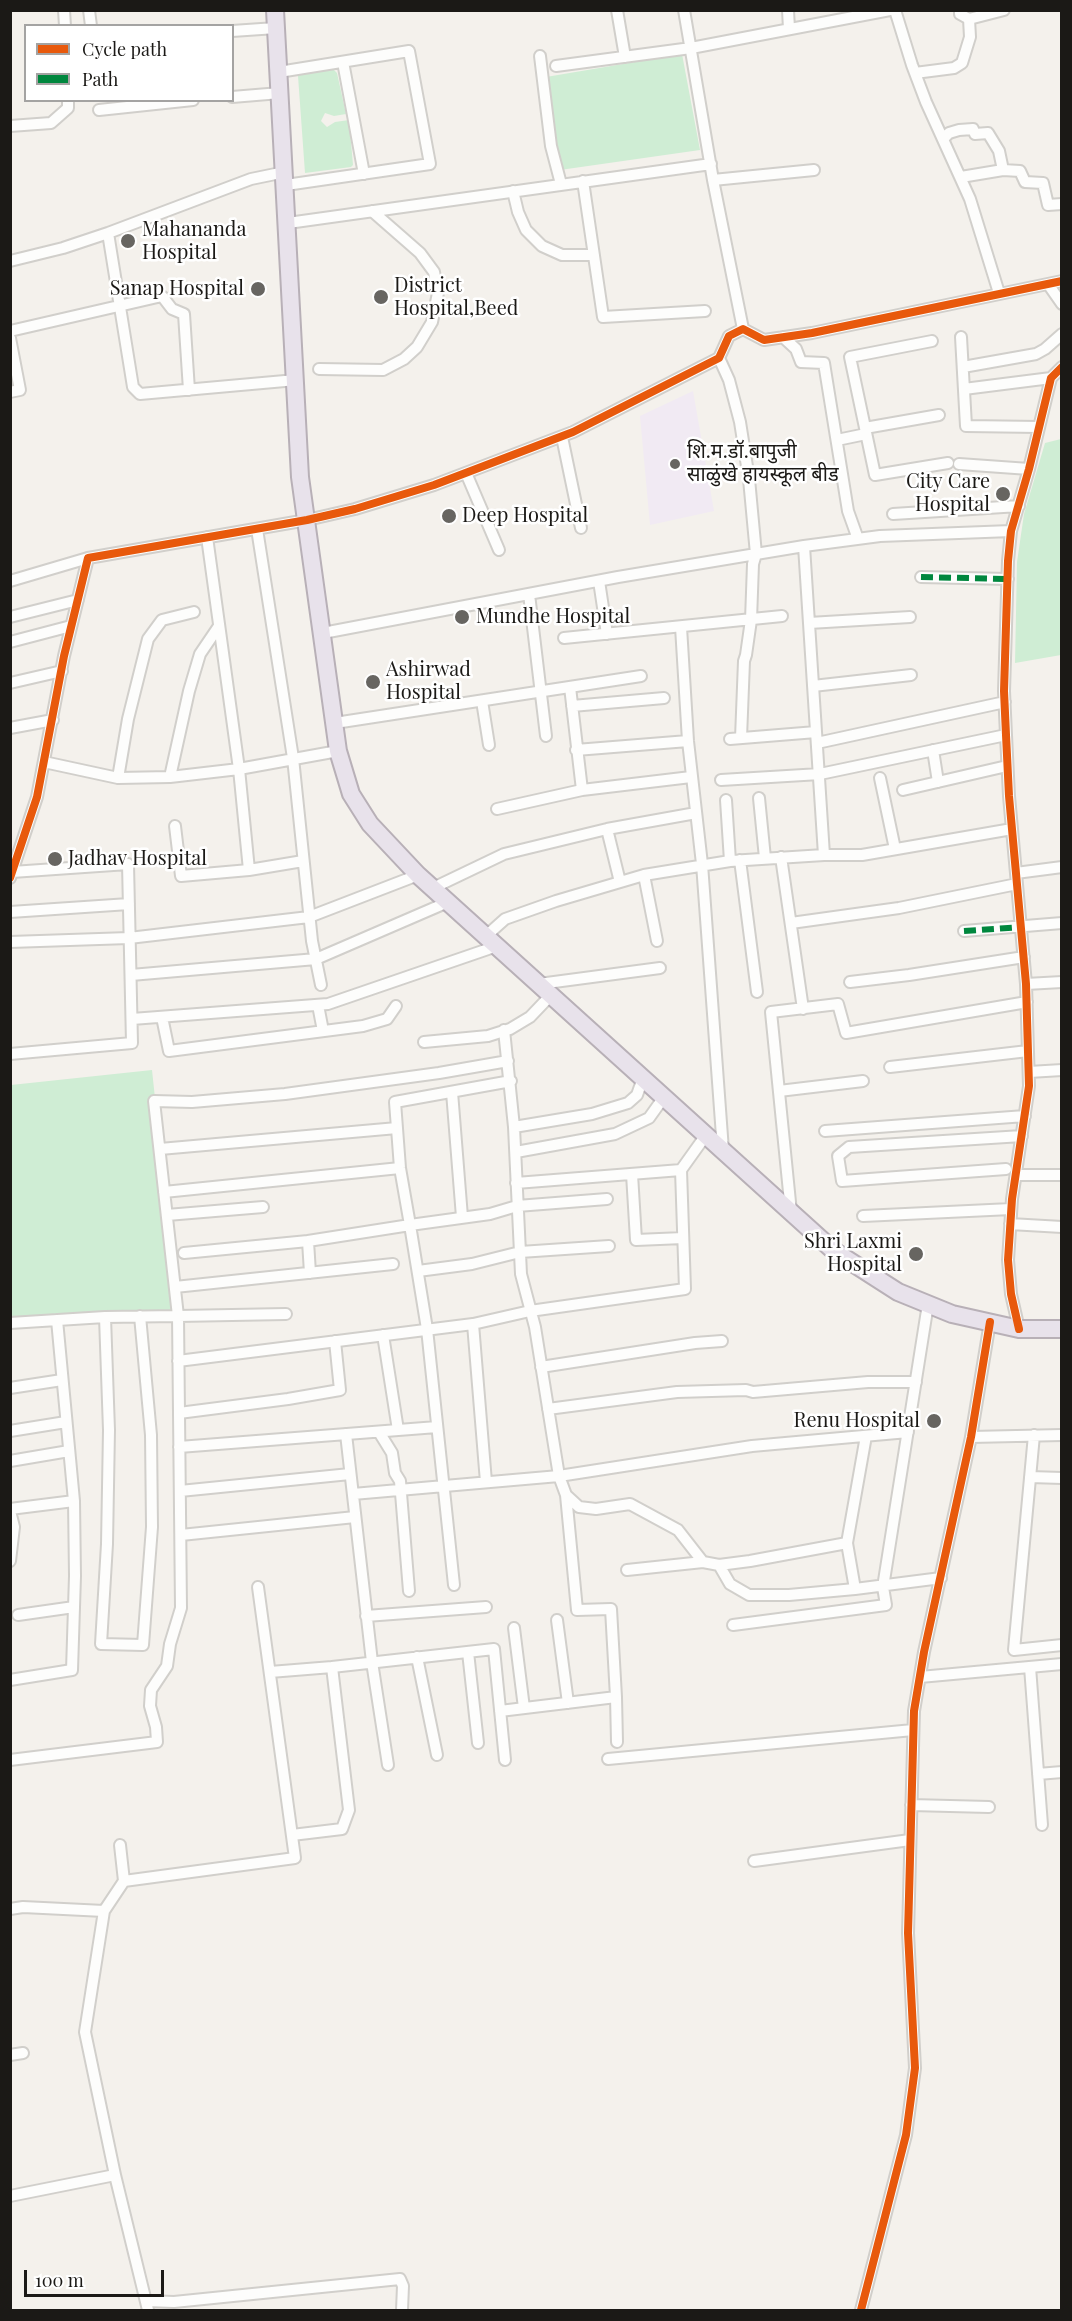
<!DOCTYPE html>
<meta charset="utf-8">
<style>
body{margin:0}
#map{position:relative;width:1072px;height:2321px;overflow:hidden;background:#f4f1ec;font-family:"Playfair Display",serif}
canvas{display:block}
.frame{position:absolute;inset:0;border:12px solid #1b1916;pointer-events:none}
.legend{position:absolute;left:24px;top:24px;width:210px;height:78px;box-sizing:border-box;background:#fff;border:2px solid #a4a3a2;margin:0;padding:8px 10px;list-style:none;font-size:18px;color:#1b1916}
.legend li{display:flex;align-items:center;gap:12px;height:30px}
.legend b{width:30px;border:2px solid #a4a3a2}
.scale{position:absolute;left:24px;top:2270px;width:140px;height:27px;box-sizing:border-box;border:3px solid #1b1916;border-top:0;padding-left:8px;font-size:18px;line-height:21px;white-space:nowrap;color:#1b1916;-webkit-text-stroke:4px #fff;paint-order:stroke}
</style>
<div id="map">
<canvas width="1072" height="2321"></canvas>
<div class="frame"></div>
<ul class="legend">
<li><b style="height:8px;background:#e8590c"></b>Cycle path</li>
<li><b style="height:8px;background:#00873e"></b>Path</li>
</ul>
<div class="scale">100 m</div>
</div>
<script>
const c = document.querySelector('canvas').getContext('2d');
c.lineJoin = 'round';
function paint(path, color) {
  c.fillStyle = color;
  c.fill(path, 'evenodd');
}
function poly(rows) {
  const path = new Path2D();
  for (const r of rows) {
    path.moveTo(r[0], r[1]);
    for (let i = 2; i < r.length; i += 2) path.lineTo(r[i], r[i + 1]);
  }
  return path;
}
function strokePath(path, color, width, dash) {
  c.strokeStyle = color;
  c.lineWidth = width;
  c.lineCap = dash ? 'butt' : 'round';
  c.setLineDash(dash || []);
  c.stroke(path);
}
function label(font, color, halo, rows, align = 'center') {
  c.font = font + ' "Playfair Display","Noto Sans Devanagari",serif';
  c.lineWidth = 5;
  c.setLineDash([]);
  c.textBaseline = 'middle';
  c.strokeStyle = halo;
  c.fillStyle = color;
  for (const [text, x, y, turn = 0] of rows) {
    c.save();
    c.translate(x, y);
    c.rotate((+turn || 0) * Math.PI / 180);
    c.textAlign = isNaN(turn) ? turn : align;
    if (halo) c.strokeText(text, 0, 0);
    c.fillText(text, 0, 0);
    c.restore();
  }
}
paint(poly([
 [693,391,714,511,650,525,640,416]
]), '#f1eaf3');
paint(poly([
 [682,54,700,150,560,170,546,77],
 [332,68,337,73,346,114,334,116,325,113,321,121,327,127,335,122,349,120,353,165,351,167,305,173,298,76,300,73],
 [1061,439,1061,655,1015,663,1017,562,1024,514,1045,443],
 [152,1070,178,1316,11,1323,11,1085]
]), '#cfedd4');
const minor = poly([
 [64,10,65,26],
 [89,10,91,26],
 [617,10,625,57],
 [684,10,713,180,743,329],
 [788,10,789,29],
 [895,10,912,65,926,102,970,199,999,293],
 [969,19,1004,10],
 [232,31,276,28],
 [540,56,551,146,561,184],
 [343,62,364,174],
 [556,66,691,48,890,10],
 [279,72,409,51,430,164,286,185],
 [915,73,954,68,962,63,970,37,969,19,960,14,960,10],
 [232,97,280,93],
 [99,110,193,100],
 [10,126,51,123,68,108,68,100],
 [943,139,949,133,959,130,973,129,975,134,988,133,999,151,1003,170,1020,171,1025,182,1043,183,1048,205,1062,204],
 [961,177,1003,170],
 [713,180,814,170],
 [583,181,603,317,705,311],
 [513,191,518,212,526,230,542,246,562,255,594,255],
 [288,223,711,164],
 [108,233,133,387,140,394,296,380],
 [10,261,63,248,108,233,251,179,285,172],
 [1048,284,1062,304],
 [10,331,162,296,172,309,184,314,189,390],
 [783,337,796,349,801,362,824,363,848,511,858,539],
 [961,337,966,426,1039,427],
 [10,338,20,390,10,392],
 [932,341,850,357,875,475,948,463],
 [719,358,729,380,740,422,749,479,756,554,753,564,751,620,746,655,744,661,741,738],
 [963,367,1036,354,1045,349,1062,334],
 [319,369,383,370,404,359,417,347,432,322,438,293,434,272,420,253,372,211],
 [964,389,1051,378],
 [865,428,939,415],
 [562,437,581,528],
 [837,440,866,434],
 [959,464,1029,469],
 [466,473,499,550],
 [893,514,1019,506],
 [257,529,293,758,312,941,321,985],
 [804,546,824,855],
 [921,577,1008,579],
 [10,581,88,558],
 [599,581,607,634],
 [529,594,546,736],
 [10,617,78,600],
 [809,623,910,617],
 [681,627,688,741,702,864,723,1150],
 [323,633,618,577,804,546,880,536,1011,531],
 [564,638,782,616],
 [10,642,71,626],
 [10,683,62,671],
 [813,686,911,675],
 [570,687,582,790],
 [482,701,489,745],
 [572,706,664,698],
 [335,723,641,676],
 [10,728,53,720],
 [730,739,816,732],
 [817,743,1005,702],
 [576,750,688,741],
 [933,750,938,782],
 [44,762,118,778,170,777,239,769,338,751],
 [170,777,189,691,200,654,219,626],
 [118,778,128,719,148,639,162,620,194,612],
 [880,778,895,849],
 [721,780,820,774,1006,735],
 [903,790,1007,766],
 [759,798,765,858],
 [726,800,730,861],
 [497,809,582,790,691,777],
 [175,826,181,876,249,870,239,769,207,537],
 [607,829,620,882],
 [781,857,803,1009],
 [740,860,757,992],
 [249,870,303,861],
 [1016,873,1062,867],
 [644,875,657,941],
 [10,878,37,797,64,656,88,558,307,520,355,509,434,485,573,432,719,358,729,336,743,329,764,340,812,333,1062,281],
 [433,888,504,854,607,829,696,813],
 [10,912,129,904],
 [791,923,899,908,1017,884],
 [964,931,1062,923],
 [486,936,505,919,556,901,644,875,730,861,824,855,862,855,1012,829],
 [10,942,129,938,309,917,418,875],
 [131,975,316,959,448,902],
 [850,982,909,975,1024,957],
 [539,984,660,968],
 [1026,984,1062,982],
 [318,1005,323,1031],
 [162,1017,169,1051,363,1026,387,1019,396,1006],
 [132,1019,328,1004,497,946],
 [504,1030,514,1127,521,1274,535,1327,559,1476,566,1495,579,1507,596,1509,630,1504,678,1530,703,1562,719,1565,750,1561,847,1543],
 [424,1042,488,1036,510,1029,530,1017,551,995],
 [10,1054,132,1043,128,864,12,872],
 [890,1067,1028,1051],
 [1029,1072,1062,1070],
 [779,1091,863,1081],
 [452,1092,462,1217],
 [514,1127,592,1114,628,1103,637,1095,643,1078],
 [825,1131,1025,1116],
 [160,1149,397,1128],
 [516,1152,615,1134,649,1118,664,1097],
 [1006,1169,842,1181,838,1156,849,1147,1022,1136],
 [681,1170,706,1135],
 [632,1174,636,1240,683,1238],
 [1016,1175,1062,1175],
 [164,1192,400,1168],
 [791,1212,771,1012,838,1004,846,1033,1027,1002],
 [167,1215,263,1207],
 [863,1216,1011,1209],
 [1010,1224,1062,1227],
 [184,1253,308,1241],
 [418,1271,472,1264,520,1252,609,1246],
 [310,1273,308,1241,410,1225,400,1168,395,1102,511,1081],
 [175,1287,393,1264],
 [105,1317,109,1430,107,1544,101,1644,143,1645,152,1527,151,1435,140,1316],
 [10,1323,105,1317,178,1316,154,1101,192,1102,285,1094,439,1073,508,1061],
 [473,1324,486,1482],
 [1019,1329,1011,1294,1008,1260,1012,1199,1029,1086,1026,984,1009,796,1006,735,1004,691,1008,561,1011,531,1029,469,1051,378,1062,367],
 [383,1335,398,1430],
 [178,1361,473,1324,530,1311,685,1289,681,1170,516,1183],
 [541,1367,695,1343,722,1341],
 [10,1388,62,1380],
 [548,1409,677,1392,746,1390,753,1392,868,1382,916,1382],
 [179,1413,288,1399,340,1390,335,1341],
 [10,1431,66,1422],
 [379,1432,392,1453,395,1473,400,1481,409,1591],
 [346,1434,372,1662,388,1765],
 [1034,1435,1014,1650,1062,1645],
 [971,1437,1062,1435],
 [179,1447,437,1427],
 [10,1461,69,1451],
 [1030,1477,1062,1478],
 [180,1491,350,1474],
 [353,1494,559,1476,752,1446,908,1432],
 [566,1495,577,1610,611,1609,616,1697],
 [10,1509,74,1501],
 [10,1511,14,1527,10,1561],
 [181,1535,355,1517],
 [719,1565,730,1584,749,1595,789,1595,855,1589,941,1578],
 [627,1570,703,1562],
 [454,1585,427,1329,410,1225,490,1214,517,1206,607,1199],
 [855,1589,847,1543,866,1436],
 [18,1615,74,1607],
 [366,1616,486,1607],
 [557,1620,568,1703],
 [733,1625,886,1605,883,1587,928,1304],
 [514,1628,524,1708],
 [468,1652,478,1743],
 [417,1657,437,1755],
 [1030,1667,1042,1825],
 [270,1672,332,1667,494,1649,505,1760],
 [920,1677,1062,1664],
 [10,1680,72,1670,75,1576,74,1501,57,1320],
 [500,1711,616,1697,617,1742],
 [608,1759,913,1730],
 [10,1760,157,1742,156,1727,150,1706,151,1690,167,1666,170,1644,181,1608,178,1316,286,1314],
 [1038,1774,1062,1772],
 [911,1805,989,1807],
 [292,1835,342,1829,349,1810,332,1667],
 [754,1861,910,1840],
 [124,1881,295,1858,258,1587],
 [10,1909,23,1907,104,1911],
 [10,2055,23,2053],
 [115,2175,148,2310],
 [10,2196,115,2175,85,2032,104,1911,124,1881,120,1845],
 [146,2301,174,2302,400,2279,403,2286,402,2310],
 [861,2310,906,2135,915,2068,908,1933,914,1711,924,1652,971,1437,990,1322]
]);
const highway = poly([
 [275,10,300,477,338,751,351,794,370,824,418,875,834,1251,898,1292,952,1314,1019,1329,1062,1329]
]);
strokePath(minor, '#d1cfcb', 14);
strokePath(highway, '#b8b0b7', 20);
strokePath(minor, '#fdfdfc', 10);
strokePath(highway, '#e8e2eb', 16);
strokePath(poly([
 [921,577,1008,579],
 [964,931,1021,927]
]), '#00873e', 6, [12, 6]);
strokePath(poly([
 [10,878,37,797,64,656,88,558,307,520,355,509,434,485,573,432,719,358,729,336,743,329,764,340,812,333,1062,281],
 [1019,1329,1011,1294,1008,1260,1012,1199,1029,1086,1026,984,1009,796,1006,735,1004,691,1008,561,1011,531,1029,469,1051,378,1062,367],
 [861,2310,906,2135,915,2068,908,1933,914,1711,924,1652,971,1437,990,1322]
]), '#e8590c', 8);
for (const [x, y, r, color] of [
 [128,241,8,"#676561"],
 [258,289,8,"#676561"],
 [381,297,8,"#676561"],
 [675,464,6,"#676561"],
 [1003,494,8,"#676561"],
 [449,516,8,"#676561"],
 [462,617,8,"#676561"],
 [373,682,8,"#676561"],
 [55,859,8,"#676561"],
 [916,1254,8,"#676561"],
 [934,1421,8,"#676561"]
]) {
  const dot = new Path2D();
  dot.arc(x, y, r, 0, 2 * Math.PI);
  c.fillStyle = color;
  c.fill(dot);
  strokePath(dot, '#fff', 2);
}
label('20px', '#1b1916', '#fff', [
 ["Mahananda",142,230],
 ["Hospital",142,253],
 ["District",394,286],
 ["Hospital,Beed",394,309],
 ["Sanap Hospital",244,289,"right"],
 ["शि.म.डॉ.बापुजी",687,452],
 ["साळुंखे हायस्कूल बीड",687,475],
 ["City Care",990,482,"right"],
 ["Hospital",990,505,"right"],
 ["Deep Hospital",462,516],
 ["Mundhe Hospital",476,617],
 ["Ashirwad",386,670],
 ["Hospital",386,693],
 ["Jadhav Hospital",68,859],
 ["Shri Laxmi",902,1242,"right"],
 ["Hospital",902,1265,"right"],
 ["Renu Hospital",920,1421,"right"]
], 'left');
</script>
